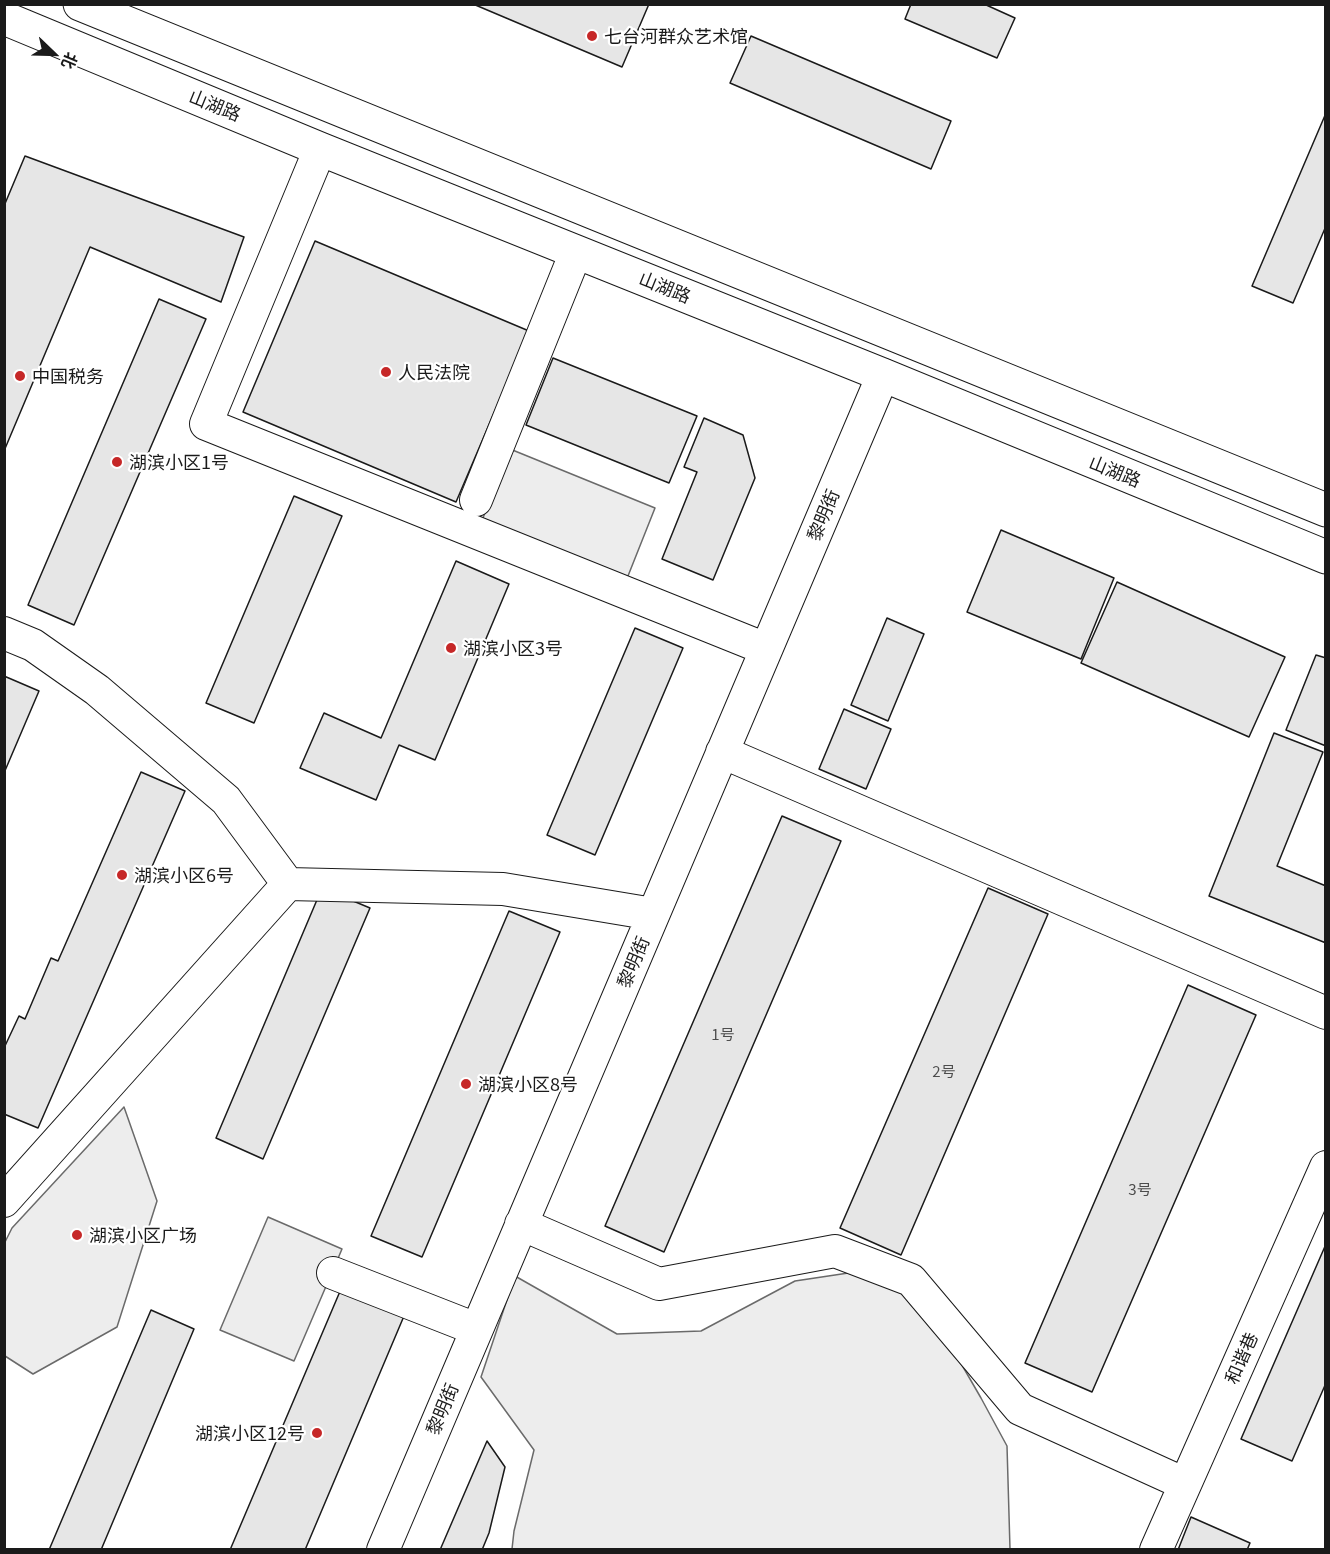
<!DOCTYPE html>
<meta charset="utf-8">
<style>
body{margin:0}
#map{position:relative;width:1330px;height:1554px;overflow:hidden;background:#fff;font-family:Georgia,"Noto Sans SC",serif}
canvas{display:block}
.frame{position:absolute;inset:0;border:6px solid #1a1a1a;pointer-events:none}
.north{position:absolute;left:24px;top:24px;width:60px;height:60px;-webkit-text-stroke:4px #fff;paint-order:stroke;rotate:113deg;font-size:16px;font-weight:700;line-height:24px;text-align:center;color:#1a1a1a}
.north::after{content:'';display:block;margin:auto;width:21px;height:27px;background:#1a1a1a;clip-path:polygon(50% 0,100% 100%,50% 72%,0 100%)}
</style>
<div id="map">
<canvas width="1330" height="1554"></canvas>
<div class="frame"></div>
<div class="north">北</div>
</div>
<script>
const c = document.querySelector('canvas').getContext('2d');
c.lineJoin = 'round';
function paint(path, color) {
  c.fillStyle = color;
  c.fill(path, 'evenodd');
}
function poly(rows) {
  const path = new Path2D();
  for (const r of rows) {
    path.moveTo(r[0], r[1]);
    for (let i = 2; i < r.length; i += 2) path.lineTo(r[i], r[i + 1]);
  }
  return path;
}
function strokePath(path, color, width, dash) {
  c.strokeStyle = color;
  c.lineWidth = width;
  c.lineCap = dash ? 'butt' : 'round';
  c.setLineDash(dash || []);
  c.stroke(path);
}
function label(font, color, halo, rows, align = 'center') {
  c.font = font + ' Georgia,"Noto Sans SC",serif';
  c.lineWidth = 4.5;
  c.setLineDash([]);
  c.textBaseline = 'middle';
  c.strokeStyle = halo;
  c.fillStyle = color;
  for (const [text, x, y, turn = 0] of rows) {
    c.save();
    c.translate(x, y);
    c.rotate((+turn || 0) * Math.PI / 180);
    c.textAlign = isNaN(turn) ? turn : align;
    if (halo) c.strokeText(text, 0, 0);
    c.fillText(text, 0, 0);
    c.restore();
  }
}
const built = poly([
 [510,449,655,508,626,581,481,523,510,449],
 [124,1107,157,1201,117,1327,33,1374,5,1356,5,1242,12,1228,124,1107],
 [268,1217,342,1249,294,1361,220,1330,268,1217],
 [855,1272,891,1279,944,1334,981,1398,1007,1446,1010,1549,512,1549,514,1531,534,1450,481,1377,515,1276,617,1334,701,1331,795,1281,855,1272]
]);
paint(built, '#ededed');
strokePath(built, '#6a6a6a', 1.5);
const building = poly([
 [473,4,649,4,622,67,473,4],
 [911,4,984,4,1015,18,997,58,905,19,911,4],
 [751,36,951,121,931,169,730,83,751,36],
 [1326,113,1326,226,1293,303,1252,286,1326,113],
 [25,156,244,237,221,302,90,247,4,451,4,206,25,156],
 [315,241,529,331,456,502,243,412,315,241],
 [159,299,206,319,74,625,28,605,159,299],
 [553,358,697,416,669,483,526,425,553,358],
 [704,418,743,435,755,478,713,580,662,559,697,472,684,467,704,418],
 [294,496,342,516,254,723,206,703,294,496],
 [1001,530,1114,578,1081,659,967,612,1001,530],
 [456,561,509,584,435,760,399,745,376,800,300,768,324,713,381,738,456,561],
 [1117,582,1285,657,1249,737,1081,663,1117,582],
 [887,618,924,634,888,721,851,705,887,618],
 [635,628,683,648,595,855,547,835,635,628],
 [1316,655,1326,658,1326,746,1286,730,1316,655],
 [4,676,39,691,4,773,4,676],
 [844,709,891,729,866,789,819,769,844,709],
 [1274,733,1323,752,1277,866,1326,886,1326,943,1209,896,1274,733],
 [141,772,185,791,38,1128,4,1114,4,1048,19,1016,25,1019,51,958,58,961,141,772],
 [782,816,841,841,664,1252,605,1226,782,816],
 [322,888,370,908,263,1159,216,1138,322,888],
 [988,888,1048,914,901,1255,840,1228,988,888],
 [509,911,560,932,422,1257,371,1236,509,911],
 [1188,985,1256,1015,1092,1392,1025,1363,1188,985],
 [1326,1244,1326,1383,1292,1461,1241,1439,1326,1244],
 [341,1289,404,1316,305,1550,230,1550,341,1289],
 [151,1310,194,1329,101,1550,49,1550,151,1310],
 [487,1441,505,1467,489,1533,482,1550,440,1550,487,1441],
 [1191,1517,1250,1543,1247,1550,1178,1550,1191,1517]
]);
paint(building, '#e6e6e6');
strokePath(building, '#1a1a1a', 1.5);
const minor = poly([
 [320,149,206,424,766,649],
 [476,500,576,252],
 [4,633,33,645,97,690,226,800,288,884],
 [722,752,1326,1013],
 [4,1201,288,884,503,889,653,914],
 [521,1224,659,1284,835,1251,911,1280,1020,1409,1185,1484],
 [333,1273,476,1329],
 [383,1550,883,375],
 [1156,1550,1326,1167]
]);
const major = poly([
 [80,4,1326,510],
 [4,18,320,149,883,375,1326,557]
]);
strokePath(minor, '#1a1a1a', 34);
strokePath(major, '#1a1a1a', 35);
strokePath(minor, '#fff', 32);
strokePath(major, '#fff', 33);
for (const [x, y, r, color] of [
 [592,36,6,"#c62828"],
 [386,372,6,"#c62828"],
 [20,376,6,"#c62828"],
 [117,462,6,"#c62828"],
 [451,648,6,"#c62828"],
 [122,875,6,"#c62828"],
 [466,1084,6,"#c62828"],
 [77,1235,6,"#c62828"],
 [317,1433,6,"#c62828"]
]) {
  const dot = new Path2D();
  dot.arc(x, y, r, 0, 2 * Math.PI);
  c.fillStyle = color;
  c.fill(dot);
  strokePath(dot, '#fff', 2);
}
label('15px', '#4d4d4d', null, [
 ["1号",723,1034],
 ["2号",944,1071],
 ["3号",1140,1189]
]);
label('18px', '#1a1a1a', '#fff', [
 ["七台河群众艺术馆",604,36],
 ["人民法院",398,372],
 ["中国税务",32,376],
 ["湖滨小区1号",129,462],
 ["湖滨小区3号",463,648],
 ["湖滨小区6号",134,875],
 ["湖滨小区8号",478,1084],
 ["湖滨小区广场",89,1235],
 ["湖滨小区12号",305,1433,"right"]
], 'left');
label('18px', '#1a1a1a', '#fff', [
 ["山湖路",215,105,22],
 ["山湖路",665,287,22],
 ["山湖路",1115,471,22],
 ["黎明街",823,515,-67],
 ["黎明街",633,962,-67],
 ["和谐巷",1241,1358,-66],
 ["黎明街",442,1409,-67]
]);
</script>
